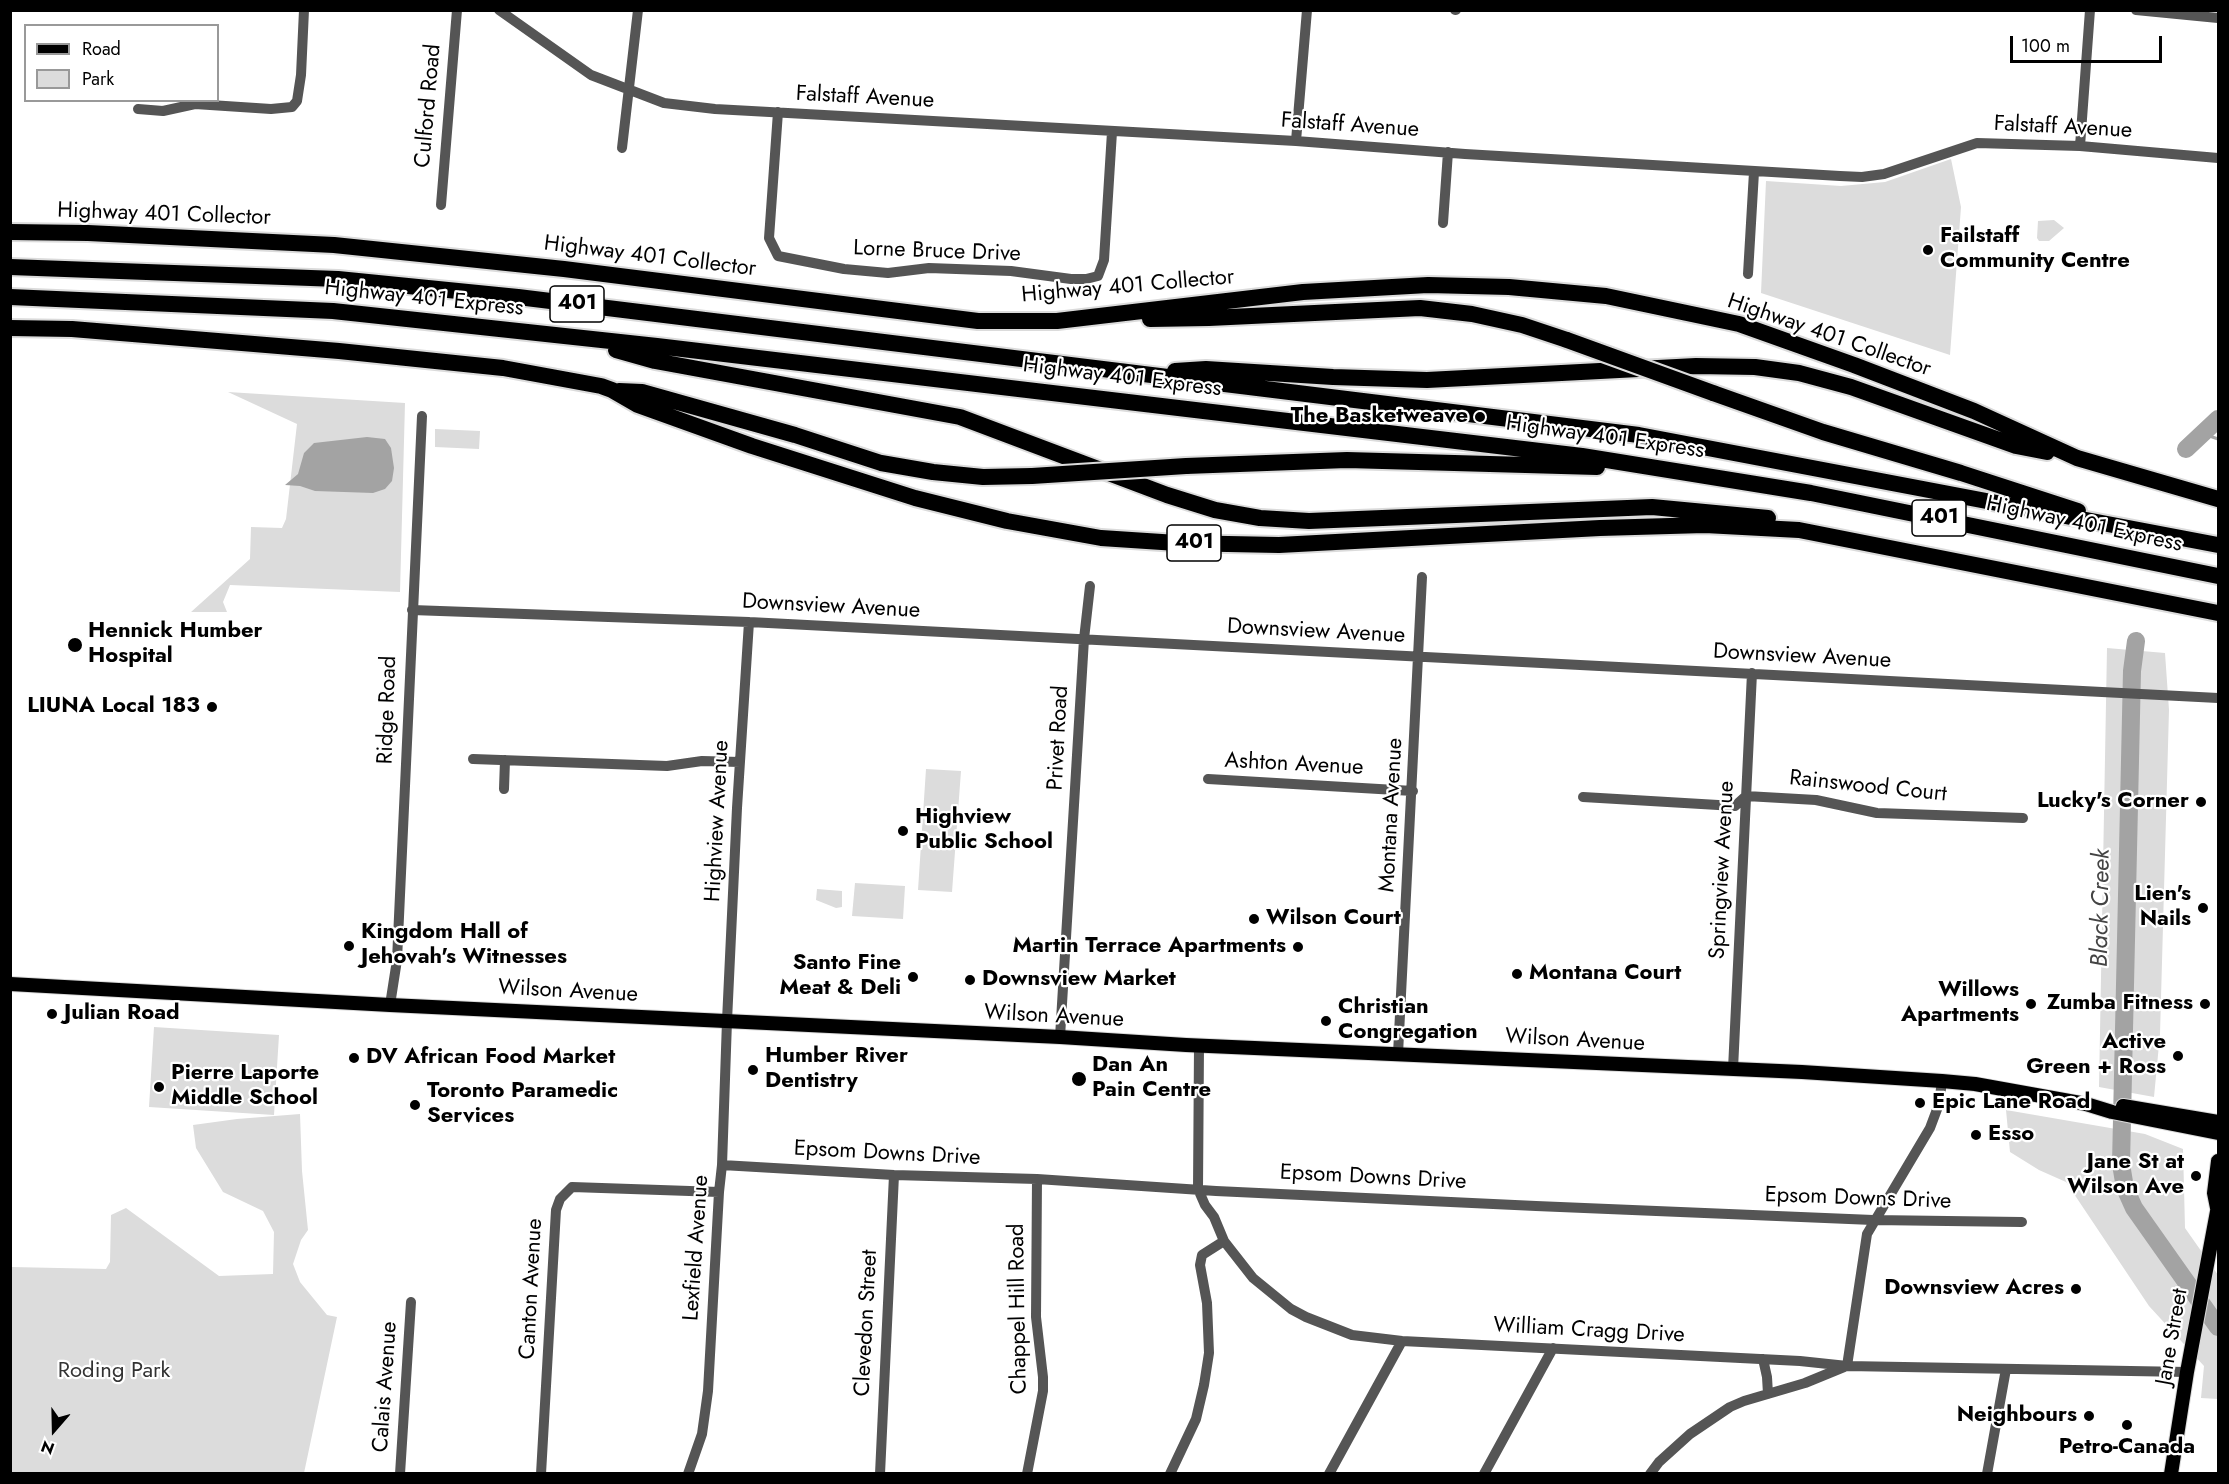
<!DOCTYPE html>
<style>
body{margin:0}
#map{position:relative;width:2229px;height:1484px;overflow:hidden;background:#fff;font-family:Jost,sans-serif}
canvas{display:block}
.frame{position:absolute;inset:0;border:12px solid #000;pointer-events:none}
.legend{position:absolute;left:24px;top:24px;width:195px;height:78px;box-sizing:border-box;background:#fff;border:2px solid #999;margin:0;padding:8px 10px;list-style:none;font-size:18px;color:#000}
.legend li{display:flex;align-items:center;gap:12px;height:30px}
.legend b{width:30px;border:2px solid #999}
.north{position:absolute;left:24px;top:1400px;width:60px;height:60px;-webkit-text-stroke:4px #fff;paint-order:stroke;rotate:200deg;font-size:16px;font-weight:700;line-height:24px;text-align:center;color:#000}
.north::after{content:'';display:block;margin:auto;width:21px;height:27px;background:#000;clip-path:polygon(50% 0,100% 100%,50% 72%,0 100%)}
.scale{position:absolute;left:2010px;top:36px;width:152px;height:27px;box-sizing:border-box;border:3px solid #000;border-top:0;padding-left:8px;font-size:18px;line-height:21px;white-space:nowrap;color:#000;-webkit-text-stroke:4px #fff;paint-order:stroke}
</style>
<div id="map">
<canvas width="2229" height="1484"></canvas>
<div class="frame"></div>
<ul class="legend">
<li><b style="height:8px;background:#000"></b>Road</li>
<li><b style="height:16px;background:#dcdcdc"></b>Park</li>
</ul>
<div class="north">N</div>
<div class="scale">100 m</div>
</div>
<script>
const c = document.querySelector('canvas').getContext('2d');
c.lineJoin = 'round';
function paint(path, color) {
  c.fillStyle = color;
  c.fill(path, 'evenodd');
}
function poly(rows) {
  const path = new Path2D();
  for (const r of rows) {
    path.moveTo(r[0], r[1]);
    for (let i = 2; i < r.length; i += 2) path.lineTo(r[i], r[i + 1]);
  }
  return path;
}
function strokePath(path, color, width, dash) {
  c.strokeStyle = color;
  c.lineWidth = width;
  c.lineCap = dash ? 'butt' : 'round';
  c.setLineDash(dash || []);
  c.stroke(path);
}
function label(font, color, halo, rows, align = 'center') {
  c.font = font + ' Jost,sans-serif';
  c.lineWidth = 4.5;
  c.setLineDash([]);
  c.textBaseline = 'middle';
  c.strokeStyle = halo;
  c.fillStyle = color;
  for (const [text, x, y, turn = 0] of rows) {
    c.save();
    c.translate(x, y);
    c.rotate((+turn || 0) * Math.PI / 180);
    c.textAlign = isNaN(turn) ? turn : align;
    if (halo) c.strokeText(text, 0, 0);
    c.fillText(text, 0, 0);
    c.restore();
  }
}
paint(poly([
 [1951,159,1961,207,1950,355,1761,293,1766,181,1841,186,1885,182],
 [2054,220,2064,228,2049,241,2039,241,2037,238,2038,221],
 [228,392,405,403,400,592,230,585,223,602,227,612,191,612,250,559,251,527,282,528,286,519,297,424],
 [435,429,480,431,479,449,435,447],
 [2107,648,2165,653,2169,710,2160,1034,2154,1097,2099,1087],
 [926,769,961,771,952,892,918,890],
 [855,883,905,886,903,919,852,916],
 [817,889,842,891,842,907,836,908,816,900],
 [154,1027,279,1035,274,1115,149,1107],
 [2006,1110,2145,1134,2183,1149,2185,1228,2218,1275,2218,1399,2201,1398,2204,1366,2149,1306,2066,1182,2039,1170,2010,1152],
 [300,1114,302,1171,308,1230,301,1240,293,1264,300,1282,327,1315,337,1317,304,1473,11,1473,11,1267,106,1269,110,1262,111,1215,126,1208,219,1276,273,1274,274,1232,263,1211,223,1192,196,1148,193,1125,237,1119]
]), '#dcdcdc');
paint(poly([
 [367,437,385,439,391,448,394,468,392,481,385,489,373,493,315,491,300,486,285,485,298,474,304,453,314,443]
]), '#a3a3a3');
strokePath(poly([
 [2201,433,2218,439]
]), '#a3a3a3', 3);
strokePath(poly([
 [2186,449,2218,419],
 [2136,641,2132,671,2121,1164,2125,1188,2134,1208,2218,1327]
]), '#a3a3a3', 18);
const major = poly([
 [10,984,390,1005,1060,1037,1186,1045,1802,1072,1942,1081,1975,1084,2086,1104,2112,1112,2218,1133],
 [2123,1106,2218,1122],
 [2217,1208,2214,1193,2218,1161],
 [2171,1474,2187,1372,2218,1206]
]);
const highway = poly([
 [10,232,88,233,334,245,564,269,978,321,1057,321,1303,292,1428,285,1509,287,1606,296,1739,324,1854,365,1974,411,2077,458,2218,499],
 [10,267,338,279,518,297,1639,435,2218,545],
 [10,297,333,311,657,346,1582,456,1811,493,2218,576],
 [1150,319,1209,318,1420,308,1472,314,1522,325,1567,340],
 [10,328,72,329,339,351,503,368,601,386,612,390,638,405,752,446,915,498,1007,521,1101,538,1177,543,1279,545,1600,528,1705,525,1799,530,2218,613],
 [616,350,655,361,960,417,1167,495,1215,510,1260,518,1309,521,1652,507,1768,518],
 [1175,371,1206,369,1333,377,1427,380,1696,366,1755,367,1799,373,1851,387,2016,446,2047,452],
 [619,391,642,392,795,435,881,463,933,472,983,477,1032,476],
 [1713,393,1823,432,1961,473,2078,511],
 [1186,466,1347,460,1597,467]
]);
strokePath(major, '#dbdbdb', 16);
strokePath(highway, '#dbdbdb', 20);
strokePath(poly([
 [499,10,591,75,664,103,715,109,1296,141,1465,154,1840,176,1862,177,1884,174,1977,143,2080,146,2218,158],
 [1455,10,1456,10],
 [2136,10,2218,18],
 [138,109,163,111,195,104,271,109,292,107,297,101,301,75,304,10],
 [778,112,769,238,778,256,844,269,888,273,929,268,1011,271,1071,279,1086,279,1098,276,1104,260,1112,132],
 [1296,141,1307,10],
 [2080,146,2090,10],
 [622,148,638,10],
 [441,205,457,10],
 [1443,223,1448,152],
 [1748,274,1754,172],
 [412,610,749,622,2218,698],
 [473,759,667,766,702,761,740,762],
 [1208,779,1413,791],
 [504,789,505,760],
 [1746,796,1816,800,1877,813,2023,818],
 [1583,797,1735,806,1746,796],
 [390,1005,397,960,422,416],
 [1060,1037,1084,639,1090,586],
 [1199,1046,1198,1189,1205,1205,1214,1217,1224,1241,1253,1278,1291,1309,1306,1317,1352,1335,1402,1341,1800,1361,1847,1366,2187,1372],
 [1398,1054,1422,577],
 [1733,1069,1752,673],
 [722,1165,894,1175,1037,1179,1216,1191,1536,1206,1873,1220,2022,1222],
 [1763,1359,1767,1377,1768,1394],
 [1847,1366,1867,1234,1930,1128,1939,1104,1942,1081],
 [400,1474,411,1302],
 [541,1474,556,1210,560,1199,572,1187,719,1192],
 [688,1474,702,1434,708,1391,719,1192,722,1165,727,1021,737,808,749,622],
 [880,1474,894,1175],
 [1027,1474,1043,1391,1043,1377,1036,1317,1037,1179],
 [1170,1474,1196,1419,1204,1385,1209,1353,1207,1303,1200,1265,1202,1255,1224,1241],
 [1329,1474,1402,1341],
 [1484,1474,1553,1348],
 [1650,1474,1659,1462,1690,1434,1730,1407,1744,1401,1805,1383,1844,1367],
 [1987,1474,2006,1369]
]), '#555', 10);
strokePath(major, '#000', 14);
strokePath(highway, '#000', 16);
const highwayBridge = poly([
 [1567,340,1713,393],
 [1032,476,1186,466]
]);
strokePath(highwayBridge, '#dbdbdb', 20, []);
strokePath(highwayBridge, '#000', 16);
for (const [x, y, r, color] of [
 [1928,250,6,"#000"],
 [1480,417,6,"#000"],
 [75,645,8,"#000"],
 [212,707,6,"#000"],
 [2201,802,6,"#000"],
 [903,831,6,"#000"],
 [2203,908,6,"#000"],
 [1254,919,6,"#000"],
 [349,946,6,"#000"],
 [1298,947,6,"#000"],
 [1517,974,6,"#000"],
 [913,977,6,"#000"],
 [970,980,6,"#000"],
 [2031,1004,6,"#000"],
 [2205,1004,6,"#000"],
 [52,1014,6,"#000"],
 [1326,1021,6,"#000"],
 [2178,1056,6,"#000"],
 [354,1058,6,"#000"],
 [753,1070,6,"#000"],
 [1079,1079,8,"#000"],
 [159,1087,6,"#000"],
 [1920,1103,6,"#000"],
 [415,1105,6,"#000"],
 [1976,1135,6,"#000"],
 [2196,1176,6,"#000"],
 [2076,1289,6,"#000"],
 [2089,1416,6,"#000"],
 [2127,1425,6,"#000"]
]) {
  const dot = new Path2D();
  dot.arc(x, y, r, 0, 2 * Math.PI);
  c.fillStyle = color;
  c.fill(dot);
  strokePath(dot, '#fff', 2);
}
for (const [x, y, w] of [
 [577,304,54],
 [1939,518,54],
 [1194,543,54]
]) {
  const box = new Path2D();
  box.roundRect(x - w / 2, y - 18, w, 36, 4.5);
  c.fillStyle = '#fff';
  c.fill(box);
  strokePath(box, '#000', 1.5);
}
label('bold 21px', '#000', null, [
 ["401",577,304],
 ["401",1939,518],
 ["401",1194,543]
]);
label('22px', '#000', '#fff', [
 ["Falstaff Avenue",865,98,3],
 ["Culford Road",429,106,-85],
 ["Falstaff Avenue",1350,126,4],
 ["Falstaff Avenue",2063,128,3],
 ["Highway 401 Collector",164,215,2],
 ["Lorne Bruce Drive",937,252,2],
 ["Highway 401 Collector",650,257,7],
 ["Highway 401 Collector",1128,287,-5],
 ["Highway 401 Express",424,299,6],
 ["Highway 401 Collector",1829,336,19],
 ["Highway 401 Express",1122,378,7],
 ["Highway 401 Express",1605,438,8],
 ["Highway 401 Express",2084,525,12],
 ["Downsview Avenue",831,607,3],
 ["Downsview Avenue",1316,632,3],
 ["Downsview Avenue",1802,657,3],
 ["Ridge Road",388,710,-88],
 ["Privet Road",1059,738,-87],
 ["Ashton Avenue",1294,765,3],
 ["Rainswood Court",1868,787,6],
 ["Montana Avenue",1392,815,-87],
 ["Highview Avenue",718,821,-87],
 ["Springview Avenue",1723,870,-87],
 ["Wilson Avenue",568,992,3],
 ["Wilson Avenue",1054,1017,3],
 ["Wilson Avenue",1575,1041,3],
 ["Epsom Downs Drive",887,1154,3],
 ["Epsom Downs Drive",1373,1178,3],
 ["Epsom Downs Drive",1858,1199,2],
 ["Lexfield Avenue",697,1248,-86],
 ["Canton Avenue",532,1289,-87],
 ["Chappel Hill Road",1019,1309,-91],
 ["Clevedon Street",867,1323,-87],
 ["William Cragg Drive",1589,1331,3],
 ["Jane Street",2173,1337,-80],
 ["Calais Avenue",386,1387,-86]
]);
label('bold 22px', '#000', '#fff', [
 ["Failstaff",1940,237],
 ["Community Centre",1940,262],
 ["The Basketweave",1468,417,"right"],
 ["Hennick Humber",88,632],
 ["Hospital",88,657],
 ["LIUNA Local 183",200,707,"right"],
 ["Lucky's Corner",2189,802,"right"],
 ["Highview",915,818],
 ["Public School",915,843],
 ["Lien's",2191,895,"right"],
 ["Nails",2191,920,"right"],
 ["Wilson Court",1266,919],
 ["Kingdom Hall of",361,933],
 ["Jehovah's Witnesses",361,958],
 ["Martin Terrace Apartments",1286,947,"right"],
 ["Santo Fine",901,964,"right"],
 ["Meat & Deli",901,989,"right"],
 ["Montana Court",1529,974],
 ["Downsview Market",982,980],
 ["Willows",2019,991,"right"],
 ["Apartments",2019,1016,"right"],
 ["Zumba Fitness",2193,1004,"right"],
 ["Christian",1338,1008],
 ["Congregation",1338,1033],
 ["Julian Road",64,1014],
 ["Active",2166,1043,"right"],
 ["Green + Ross",2166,1068,"right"],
 ["Humber River",765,1057],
 ["Dentistry",765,1082],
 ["DV African Food Market",366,1058],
 ["Dan An",1092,1066],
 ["Pain Centre",1092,1091],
 ["Pierre Laporte",171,1074],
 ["Middle School",171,1099],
 ["Toronto Paramedic",427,1092],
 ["Services",427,1117],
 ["Epic Lane Road",1932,1103],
 ["Esso",1988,1135],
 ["Jane St at",2184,1163,"right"],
 ["Wilson Ave",2184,1188,"right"],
 ["Downsview Acres",2064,1289,"right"],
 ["Neighbours",2077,1416,"right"],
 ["Petro-Canada",2127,1448,"center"]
], 'left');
label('22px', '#333', '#fff', [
 ["Roding Park",114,1372]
]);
label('italic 24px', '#444', '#fff', [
 ["Black Creek",2102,908,-89]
]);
</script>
